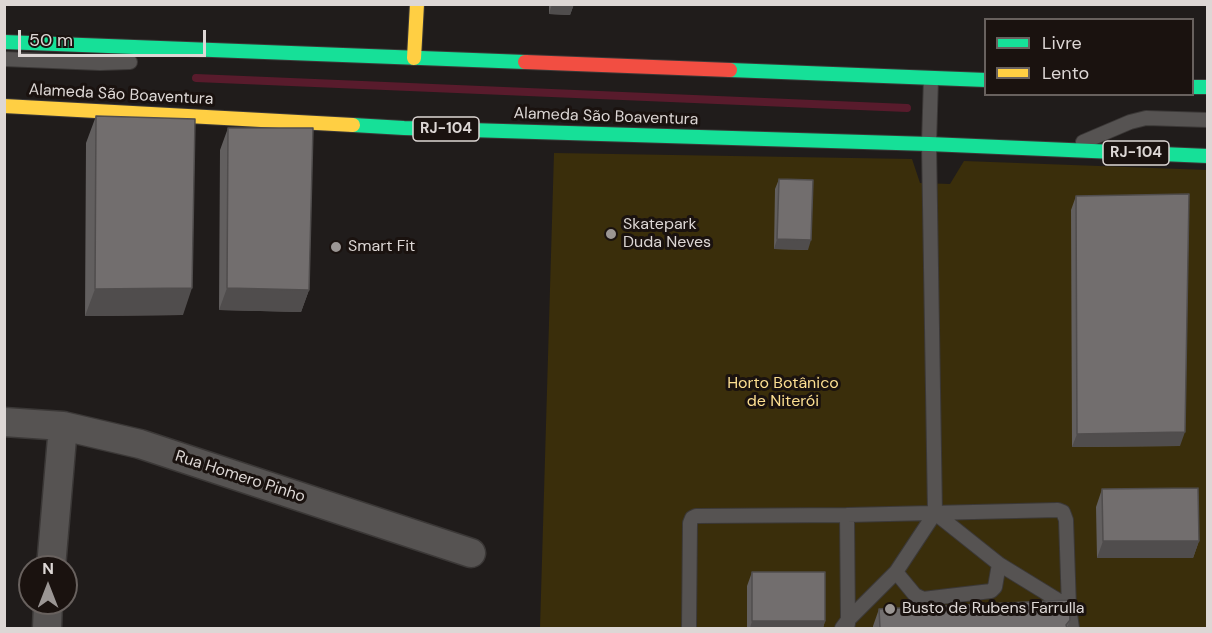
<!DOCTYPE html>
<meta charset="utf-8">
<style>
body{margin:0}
#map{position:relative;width:1212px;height:633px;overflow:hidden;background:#201c1b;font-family:"DM Sans",sans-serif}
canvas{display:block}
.frame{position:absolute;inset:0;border:6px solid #ddd7d5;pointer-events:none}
.legend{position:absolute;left:984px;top:18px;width:210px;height:78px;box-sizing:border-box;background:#1a120f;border:2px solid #68615e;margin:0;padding:8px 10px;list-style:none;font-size:18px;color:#ddd7d5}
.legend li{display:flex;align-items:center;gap:12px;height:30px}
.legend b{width:30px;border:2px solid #68615e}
.north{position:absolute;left:18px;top:555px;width:60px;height:60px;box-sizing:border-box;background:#1a120f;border:2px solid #68615e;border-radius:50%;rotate:0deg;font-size:16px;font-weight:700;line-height:24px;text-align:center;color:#ddd7d5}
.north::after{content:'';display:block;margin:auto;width:21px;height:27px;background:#9b9694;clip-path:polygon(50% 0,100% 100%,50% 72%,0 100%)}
.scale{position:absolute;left:18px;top:30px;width:188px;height:27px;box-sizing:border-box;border:3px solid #ddd7d5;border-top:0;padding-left:8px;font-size:18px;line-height:21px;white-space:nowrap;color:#ddd7d5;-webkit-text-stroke:4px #1a120f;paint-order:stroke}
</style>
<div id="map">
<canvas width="1212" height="633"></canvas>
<div class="frame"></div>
<ul class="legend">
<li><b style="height:8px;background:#16e098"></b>Livre</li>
<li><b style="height:8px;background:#ffcf43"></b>Lento</li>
</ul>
<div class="north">N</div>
<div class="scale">50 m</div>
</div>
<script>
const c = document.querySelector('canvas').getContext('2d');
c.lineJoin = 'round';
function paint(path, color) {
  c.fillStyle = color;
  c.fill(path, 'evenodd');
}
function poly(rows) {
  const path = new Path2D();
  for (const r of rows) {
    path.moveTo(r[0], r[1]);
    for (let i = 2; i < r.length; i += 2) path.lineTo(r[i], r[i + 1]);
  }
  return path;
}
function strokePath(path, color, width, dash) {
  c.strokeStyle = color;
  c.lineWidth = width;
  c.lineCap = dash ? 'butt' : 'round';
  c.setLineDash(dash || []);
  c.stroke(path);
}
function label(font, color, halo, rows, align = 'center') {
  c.font = font + ' "DM Sans",sans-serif';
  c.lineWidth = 6;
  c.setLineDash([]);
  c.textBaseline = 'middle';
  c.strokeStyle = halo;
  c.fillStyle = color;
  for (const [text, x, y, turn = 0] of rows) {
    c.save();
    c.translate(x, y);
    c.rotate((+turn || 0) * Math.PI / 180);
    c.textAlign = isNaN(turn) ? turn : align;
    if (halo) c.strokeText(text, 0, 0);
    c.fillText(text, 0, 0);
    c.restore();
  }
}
paint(poly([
 [554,153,912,159,920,183,950,184,964,161,1207,170,1207,628,540,628]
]), '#3a2e0b');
strokePath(poly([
 [196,78,907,108]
]), '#581b2c', 8);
const lane = poly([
 [4,59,100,63,130,62],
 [931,78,929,144,935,513,999,564,1069,607,1072,628],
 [1083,142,1130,122,1146,118,1208,120],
 [847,515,848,624],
 [896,572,915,595,923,599,991,591,995,587,999,564],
 [689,628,690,523,692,518,696,516,847,515,1058,510,1063,512,1066,520,1069,607],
 [842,628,848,620,896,572,935,513]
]);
const street = poly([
 [4,422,63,426,140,444,471,553],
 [51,567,63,426],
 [47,628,48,603]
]);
const fast = poly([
 [4,42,525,62],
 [730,70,986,80],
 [1192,87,1208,87],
 [353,125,404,128,929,144,1208,156]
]);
const slow = poly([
 [414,58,417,4],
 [4,106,353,125]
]);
const jam = poly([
 [525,62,730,70]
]);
strokePath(lane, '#3b3837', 16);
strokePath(street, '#3b3837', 31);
strokePath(fast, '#3b3837', 16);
strokePath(slow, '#3b3837', 16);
strokePath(jam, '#3b3837', 16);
strokePath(lane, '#565352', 14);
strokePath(street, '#565352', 28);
strokePath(fast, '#16e098', 14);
strokePath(slow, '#ffcf43', 14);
strokePath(jam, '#f24e42', 14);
paint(poly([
 [549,4,574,4,570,15,549,14],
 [96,116,183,315,85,316,86,143],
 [228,128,309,290,301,312,219,310,220,150],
 [779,179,808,250,774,249,775,189],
 [1076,196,1180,446,1072,447,1071,210],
 [1102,489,1199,541,1193,558,1097,558,1096,507],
 [752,572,825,621,823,628,747,628,747,586],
 [879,609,1070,620,1067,628,873,628,873,626]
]), '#625f5f');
paint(poly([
 [552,4,574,4,570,15,549,14],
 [777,239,811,240,808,250,774,249],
 [192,288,183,315,85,316,95,289],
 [227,288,309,290,301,312,219,310],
 [1185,432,1180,446,1072,447,1077,434],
 [1103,541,1199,541,1193,558,1097,558],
 [752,621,825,621,823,628,750,628]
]), '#504d4d');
const building = poly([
 [96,116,195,119,192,288,95,289,96,116],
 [228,128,313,128,309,290,227,288,228,128],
 [779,179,813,180,811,240,777,239,779,179],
 [1189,194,1185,432,1077,434,1076,196,1189,194],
 [1198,488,1199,541,1103,541,1102,489,1198,488],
 [752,572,825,572,825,621,752,621,752,572],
 [1069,600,1070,620,1066,625,1067,628,880,628,879,609,1069,600]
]);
paint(building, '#726e6e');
strokePath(building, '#504d4d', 1.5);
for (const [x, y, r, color] of [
 [611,234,6,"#9b9694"],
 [336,247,6,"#9b9694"],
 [890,609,6,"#9b9694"]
]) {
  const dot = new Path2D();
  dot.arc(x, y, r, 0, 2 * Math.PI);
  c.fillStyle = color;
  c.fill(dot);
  strokePath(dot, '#1a120f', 2);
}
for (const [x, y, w] of [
 [446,129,66],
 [1136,153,66]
]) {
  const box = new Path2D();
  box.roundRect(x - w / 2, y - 12, w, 24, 4.5);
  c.fillStyle = '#1a120f';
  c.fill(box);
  strokePath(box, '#ddd7d5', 1.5);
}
label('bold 15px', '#ddd7d5', null, [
 ["RJ-104",446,129],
 ["RJ-104",1136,153]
]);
label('16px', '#ddd7d5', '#1a120f', [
 ["Alameda São Boaventura",121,95,3],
 ["Alameda São Boaventura",606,117,2],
 ["Rua Homero Pinho",240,477,18]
]);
label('16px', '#ddd7d5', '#1a120f', [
 ["Skatepark",623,225],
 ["Duda Neves",623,243],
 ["Smart Fit",348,247],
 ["Busto de Rubens Farrulla",902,609]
], 'left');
label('16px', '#fcde91', '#1a120f', [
 ["Horto Botânico",783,384],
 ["de Niterói",783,402]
]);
</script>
